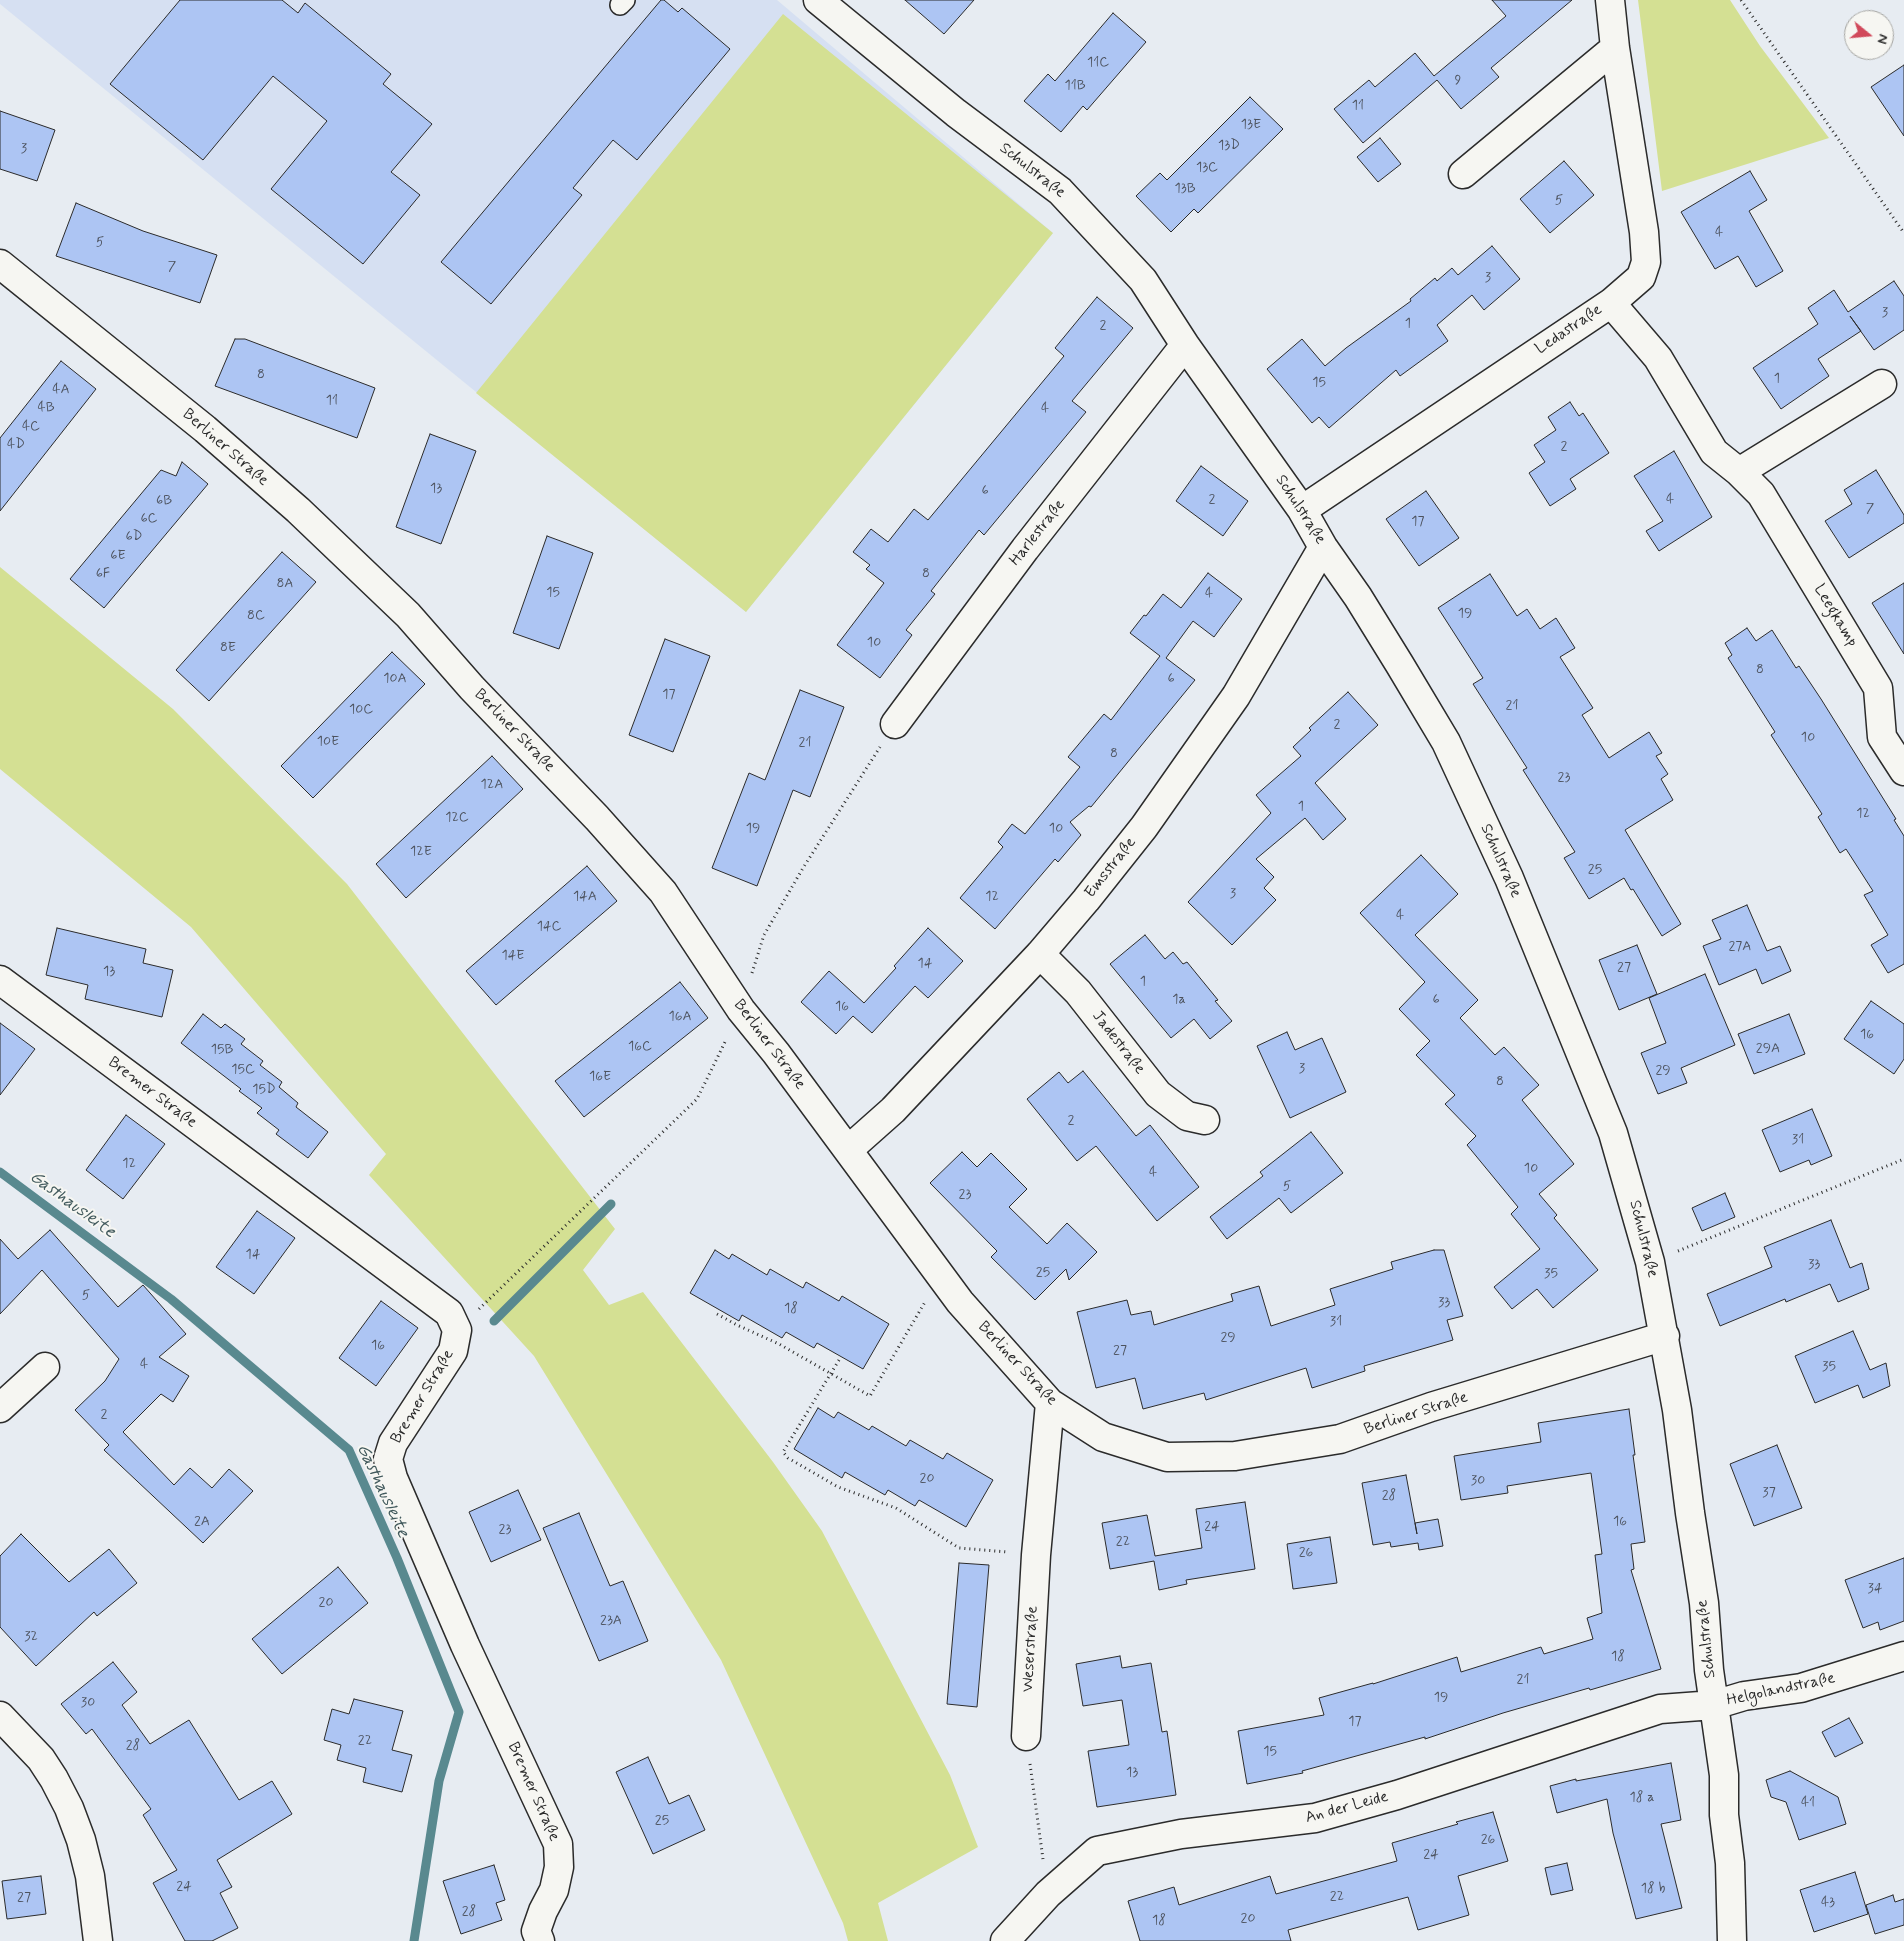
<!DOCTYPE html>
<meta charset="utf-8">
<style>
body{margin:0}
#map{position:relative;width:1904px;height:1941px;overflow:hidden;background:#e7ecf2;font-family:Mynerve,sans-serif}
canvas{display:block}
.north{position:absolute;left:1844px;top:10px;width:50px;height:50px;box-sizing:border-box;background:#f6f6f2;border:1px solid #a5a5a2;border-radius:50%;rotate:107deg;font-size:14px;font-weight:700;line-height:20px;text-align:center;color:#2b2b2b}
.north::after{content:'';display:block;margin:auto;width:18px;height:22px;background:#d1495b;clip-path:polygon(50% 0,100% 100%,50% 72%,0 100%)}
</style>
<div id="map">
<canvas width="1904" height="1941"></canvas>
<div class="north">N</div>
</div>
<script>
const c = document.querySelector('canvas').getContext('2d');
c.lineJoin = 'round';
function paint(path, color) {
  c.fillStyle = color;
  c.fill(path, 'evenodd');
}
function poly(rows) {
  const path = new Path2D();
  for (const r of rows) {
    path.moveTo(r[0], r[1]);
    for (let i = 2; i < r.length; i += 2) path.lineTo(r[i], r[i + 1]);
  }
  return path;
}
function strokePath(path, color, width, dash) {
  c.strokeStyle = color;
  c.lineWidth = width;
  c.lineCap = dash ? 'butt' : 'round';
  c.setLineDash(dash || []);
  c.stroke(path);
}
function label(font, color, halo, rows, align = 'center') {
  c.font = font + ' Mynerve,sans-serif';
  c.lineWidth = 4;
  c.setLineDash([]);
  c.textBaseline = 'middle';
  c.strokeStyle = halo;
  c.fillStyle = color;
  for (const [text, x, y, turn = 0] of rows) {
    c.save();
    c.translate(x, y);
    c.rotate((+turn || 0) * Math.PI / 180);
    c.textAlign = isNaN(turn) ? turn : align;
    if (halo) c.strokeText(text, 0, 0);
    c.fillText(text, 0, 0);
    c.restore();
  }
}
paint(poly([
 [0,0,777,0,1053,233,746,612,0,4]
]), '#d6e0f2');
paint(poly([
 [1638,0,1730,0,1760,46,1829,138,1662,191],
 [783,14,1053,233,746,612,476,393],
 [0,567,173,709,347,884,615,1229,583,1270,609,1305,643,1292,773,1462,822,1531,950,1775,978,1847,878,1903,888,1941,848,1941,843,1923,721,1660,534,1356,369,1175,386,1154,191,927,0,769]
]), '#d4e093');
strokePath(poly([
 [0,1172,171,1299,349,1450,397,1558,459,1712,439,1781,414,1941],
 [494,1321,611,1204]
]), '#59898f', 9);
const building = poly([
 [180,0,282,0,298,13,305,3,391,74,383,84,432,124,391,172,420,195,363,264,271,189,327,121,273,76,203,160,110,84,180,0],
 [661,0,664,0,678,12,682,8,730,49,637,160,613,140,573,188,582,195,491,304,441,262,661,0],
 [905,0,974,0,944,34,905,0],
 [1492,0,1572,0,1491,68,1499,77,1461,109,1437,80,1363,143,1334,109,1369,80,1375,87,1415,53,1434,76,1506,16,1492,0],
 [1113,13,1146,42,1087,110,1083,106,1061,132,1024,101,1048,74,1055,81,1113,13],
 [1904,65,1904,136,1871,87,1904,65],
 [1250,97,1283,129,1198,213,1194,209,1171,232,1136,196,1160,173,1167,180,1250,97],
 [0,111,55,130,37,181,0,169,0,111],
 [1380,138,1401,164,1378,182,1357,157,1380,138],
 [1564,161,1594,195,1550,233,1520,199,1564,161],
 [1750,171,1767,200,1749,211,1783,271,1756,287,1738,256,1715,269,1681,212,1750,171],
 [76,203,143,231,217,255,200,303,56,256,76,203],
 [1492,246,1520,279,1484,310,1472,295,1437,325,1448,341,1400,376,1396,370,1329,428,1319,417,1312,423,1267,369,1302,339,1325,366,1346,348,1411,301,1410,299,1435,278,1437,281,1452,268,1458,275,1492,246],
 [1894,281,1904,296,1904,330,1874,350,1850,316,1861,331,1818,359,1829,376,1781,409,1753,368,1818,324,1808,308,1834,290,1848,312,1894,281],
 [1097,297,1133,328,1072,401,1086,412,984,535,979,530,931,591,935,594,906,630,912,635,880,678,837,645,884,583,866,569,870,565,853,552,871,529,888,542,914,509,928,520,1064,356,1055,348,1097,297],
 [235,339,245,339,375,388,357,438,215,386,235,339],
 [61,361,96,389,0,511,0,438,61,361],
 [1570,402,1579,416,1583,413,1609,453,1570,479,1576,489,1550,506,1529,473,1545,462,1534,445,1556,430,1548,417,1570,402],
 [430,434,476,451,441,544,396,527,430,434],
 [1674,451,1712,517,1659,551,1646,531,1663,521,1634,476,1674,451],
 [182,462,208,484,104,608,70,579,161,470,176,476,182,462],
 [1201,466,1248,501,1223,536,1176,501,1201,466],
 [1876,470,1904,515,1904,523,1849,558,1825,521,1852,504,1844,490,1876,470],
 [1426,491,1459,538,1419,566,1386,519,1426,491],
 [547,536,593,553,559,649,513,633,547,536],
 [282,552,316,582,209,701,176,670,282,552],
 [1208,573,1242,599,1214,637,1193,621,1166,658,1195,680,1091,807,1089,806,1070,822,1081,835,1058,862,1055,859,995,929,960,898,1003,847,998,842,1012,824,1025,834,1080,767,1068,757,1104,714,1111,720,1160,656,1130,633,1144,615,1146,616,1163,594,1181,608,1208,573],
 [1490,574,1517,616,1527,609,1540,629,1556,618,1575,648,1560,657,1593,708,1582,715,1609,758,1649,732,1662,753,1656,756,1668,774,1661,779,1673,800,1625,830,1681,924,1662,936,1633,889,1631,890,1624,878,1589,899,1564,858,1575,852,1523,770,1527,768,1473,684,1483,678,1438,608,1490,574],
 [1904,583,1904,654,1872,603,1904,583],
 [1747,628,1756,641,1772,630,1796,668,1799,666,1821,699,1896,819,1894,820,1904,836,1904,964,1888,973,1871,945,1888,935,1864,895,1873,891,1846,849,1840,853,1818,817,1822,814,1771,735,1775,732,1728,658,1732,655,1725,643,1747,628],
 [665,639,710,656,673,752,629,735,665,639],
 [392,652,425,684,313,798,281,766,392,652],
 [800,690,844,707,810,797,793,790,757,886,712,868,749,773,765,780,800,690],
 [1348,692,1378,725,1315,783,1346,819,1323,840,1305,818,1256,859,1274,877,1264,888,1276,900,1232,945,1188,902,1271,813,1256,795,1301,756,1293,747,1311,730,1309,728,1348,692],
 [492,756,523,789,406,898,376,864,492,756],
 [1421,855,1458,894,1415,935,1478,1000,1460,1018,1495,1055,1504,1047,1539,1085,1522,1100,1574,1164,1539,1194,1557,1215,1554,1218,1598,1270,1553,1308,1537,1289,1512,1309,1494,1287,1540,1249,1511,1214,1518,1207,1467,1145,1476,1136,1445,1104,1455,1095,1416,1055,1430,1041,1399,1009,1425,982,1360,913,1421,855],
 [587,866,617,901,496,1005,466,971,587,866],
 [1747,905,1767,951,1780,946,1791,971,1762,984,1756,969,1719,985,1703,946,1721,939,1712,920,1747,905],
 [57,928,146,949,143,963,173,970,162,1017,85,999,88,985,46,975,57,928],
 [928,928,963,961,928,998,915,986,872,1033,853,1016,836,1034,801,1002,829,971,864,1003,896,968,894,966,928,928],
 [1145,935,1165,959,1173,952,1183,964,1187,962,1218,1000,1215,1001,1232,1021,1210,1039,1194,1019,1171,1038,1110,964,1145,935],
 [1637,945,1657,994,1619,1010,1599,960,1637,945],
 [1705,974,1735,1045,1681,1068,1687,1083,1658,1094,1641,1053,1666,1043,1649,998,1705,974],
 [680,982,708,1018,584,1117,555,1081,680,982],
 [1871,1001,1904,1024,1904,1059,1894,1074,1844,1039,1871,1001],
 [203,1014,221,1028,225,1024,245,1039,241,1044,263,1061,260,1065,282,1082,279,1087,298,1103,296,1107,328,1132,308,1158,276,1134,279,1130,257,1113,262,1108,239,1091,241,1089,181,1043,203,1014],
 [1789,1014,1805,1054,1754,1074,1738,1034,1789,1014],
 [0,1023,35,1049,0,1095,0,1023],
 [1287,1032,1295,1050,1322,1038,1346,1092,1290,1118,1257,1046,1287,1032],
 [1083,1071,1136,1136,1150,1125,1199,1187,1157,1221,1096,1146,1077,1161,1027,1099,1059,1072,1068,1083,1083,1071],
 [1812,1109,1832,1156,1811,1165,1809,1160,1780,1172,1762,1130,1812,1109],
 [126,1115,165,1144,123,1199,86,1170,126,1115],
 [1311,1132,1343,1173,1291,1213,1279,1198,1227,1239,1210,1217,1263,1176,1260,1172,1311,1132],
 [962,1152,977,1167,991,1153,1027,1189,1009,1207,1047,1244,1067,1223,1097,1252,1069,1280,1066,1269,1035,1300,991,1257,997,1251,930,1183,962,1152],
 [1725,1193,1735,1217,1702,1231,1692,1208,1725,1193],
 [257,1211,295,1238,254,1294,216,1267,257,1211],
 [1831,1220,1850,1268,1862,1263,1869,1289,1838,1302,1830,1284,1786,1302,1785,1299,1720,1326,1707,1294,1772,1267,1764,1247,1831,1220],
 [50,1230,118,1307,143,1285,186,1334,159,1357,189,1376,173,1402,161,1394,123,1432,174,1485,190,1468,212,1488,229,1469,253,1491,203,1543,104,1450,109,1445,75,1410,105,1381,119,1359,42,1270,0,1314,0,1239,18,1259,50,1230],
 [715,1250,729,1259,732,1254,767,1275,770,1269,803,1288,806,1282,839,1301,842,1296,889,1324,863,1369,817,1343,814,1348,786,1332,782,1338,742,1315,739,1321,690,1293,715,1250],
 [1434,1250,1444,1250,1463,1316,1447,1320,1453,1340,1364,1366,1365,1371,1312,1388,1306,1368,1206,1400,1204,1393,1143,1409,1135,1378,1096,1388,1077,1312,1127,1300,1131,1315,1151,1311,1154,1325,1233,1301,1231,1294,1259,1286,1271,1326,1335,1305,1330,1289,1393,1269,1391,1262,1434,1250],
 [381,1301,418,1328,376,1386,339,1358,381,1301],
 [1853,1331,1870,1370,1886,1363,1890,1386,1863,1398,1858,1385,1815,1403,1795,1356,1853,1331],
 [818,1408,834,1418,838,1412,869,1430,872,1426,906,1446,910,1440,943,1459,947,1453,993,1480,966,1527,919,1500,915,1506,888,1490,885,1495,845,1472,842,1478,794,1449,818,1408],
 [1629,1409,1635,1455,1633,1455,1645,1542,1631,1544,1634,1569,1631,1570,1661,1669,1590,1690,1589,1688,1503,1713,1425,1739,1425,1737,1302,1771,1303,1773,1247,1784,1238,1731,1324,1715,1319,1698,1373,1683,1373,1684,1457,1657,1461,1672,1541,1647,1544,1654,1593,1639,1587,1618,1602,1613,1595,1555,1602,1554,1591,1473,1507,1486,1508,1493,1461,1500,1454,1456,1541,1442,1538,1423,1629,1409],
 [1777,1445,1802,1508,1754,1526,1730,1464,1777,1445],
 [1406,1475,1417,1534,1415,1523,1438,1519,1443,1546,1419,1550,1418,1543,1391,1547,1390,1542,1373,1545,1362,1483,1406,1475],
 [518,1490,541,1540,491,1562,469,1512,518,1490],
 [1245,1502,1255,1569,1186,1580,1187,1584,1159,1590,1154,1561,1110,1569,1102,1523,1147,1515,1155,1556,1202,1548,1196,1509,1245,1502],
 [579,1513,610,1586,623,1581,648,1641,599,1661,543,1528,579,1513],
 [21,1534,69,1582,109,1549,137,1583,97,1616,94,1612,36,1666,0,1627,0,1556,21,1534],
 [1330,1537,1337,1583,1293,1589,1287,1544,1330,1537],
 [1904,1558,1904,1621,1880,1630,1878,1622,1863,1628,1845,1580,1904,1558],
 [959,1563,989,1565,977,1707,947,1704,959,1563],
 [338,1567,368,1603,282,1674,252,1639,338,1567],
 [1120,1656,1122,1668,1151,1663,1162,1732,1167,1731,1176,1795,1097,1807,1088,1751,1129,1745,1122,1700,1083,1706,1076,1664,1120,1656],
 [113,1662,137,1692,122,1705,150,1744,189,1720,239,1800,272,1781,292,1814,217,1860,232,1887,220,1893,238,1928,212,1941,185,1941,153,1883,177,1870,143,1815,151,1809,92,1729,86,1734,61,1704,113,1662],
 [354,1699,403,1711,392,1750,412,1755,402,1792,363,1782,366,1768,337,1760,341,1745,324,1740,332,1709,349,1714,354,1699],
 [1849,1718,1863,1743,1835,1757,1822,1732,1849,1718],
 [648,1757,669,1804,689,1795,705,1830,653,1854,616,1772,648,1757],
 [1671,1763,1681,1820,1661,1824,1682,1908,1636,1919,1613,1833,1607,1799,1557,1813,1550,1786,1576,1779,1576,1781,1671,1763],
 [1790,1771,1838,1797,1846,1824,1799,1840,1786,1802,1771,1797,1766,1780,1790,1771],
 [1493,1812,1508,1861,1458,1876,1469,1915,1418,1930,1408,1897,1288,1930,1291,1941,1140,1941,1128,1901,1174,1887,1179,1905,1270,1876,1276,1894,1397,1861,1392,1843,1458,1824,1456,1822,1493,1812],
 [1567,1863,1573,1890,1551,1895,1545,1868,1567,1863],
 [494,1865,505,1900,496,1903,502,1920,461,1934,443,1881,494,1865],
 [1855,1872,1868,1914,1814,1932,1800,1890,1855,1872],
 [41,1876,46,1914,7,1919,2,1881,41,1876],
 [1893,1895,1895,1902,1904,1899,1904,1925,1875,1934,1866,1905,1893,1895]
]);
paint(building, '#adc5f3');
strokePath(building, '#2b2b2b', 1);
const lane = poly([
 [620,5,625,0]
]);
const street = poly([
 [818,0,956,113,1060,191,1143,280,1185,345,1302,510,1323,547,1358,597,1400,665,1446,742,1509,878,1613,1133,1650,1262,1677,1410,1690,1513,1704,1603,1709,1670,1724,1775,1724,1815,1730,1863,1732,1941],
 [1463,174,1615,48],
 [0,264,205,429,298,510,408,615,472,688,597,818,663,892,741,1010,776,1053,960,1302,1050,1403,1103,1437,1167,1457,1235,1456,1340,1439,1431,1407,1665,1336],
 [1611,303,1658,358,1714,452,1739,472,1882,384],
 [1739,472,1761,494,1878,688,1882,737,1904,771],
 [1302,510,1611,303,1641,277,1646,262,1644,232,1615,48,1610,0],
 [895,724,1025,549,1185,345],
 [1040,954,1078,992,1158,1094,1187,1116,1205,1120],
 [0,980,449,1313,457,1330,453,1351,393,1443,388,1459,393,1478,465,1645,558,1844,559,1867,554,1890,543,1911,536,1931,540,1941],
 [848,1150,893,1110,1040,954,1086,900,1144,827,1236,696,1323,547],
 [0,1408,45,1367],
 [0,1716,41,1759,54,1779,69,1808,81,1840,90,1876,98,1941],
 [1026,1736,1036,1555,1050,1403],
 [1005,1941,1048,1894,1097,1851,1181,1834,1315,1818,1397,1795,1660,1709,1714,1705,1744,1696,1801,1688,1904,1656]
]);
strokePath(lane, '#2b2b2b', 22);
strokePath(street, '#2b2b2b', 31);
strokePath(poly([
 [1741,0,1904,233],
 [752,973,764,935,803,868,880,747],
 [1678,1251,1904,1159],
 [479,1309,697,1099,726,1040],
 [717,1314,737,1325,779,1344,870,1396,925,1302],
 [839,1360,783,1452,788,1458,838,1487,896,1508,959,1548,1007,1552],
 [1030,1764,1043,1859]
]), '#2b2b2b', 3, [1, 4]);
strokePath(lane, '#f6f6f2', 19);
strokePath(street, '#f6f6f2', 28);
label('14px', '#4c525d', null, [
 ["11C",1098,63],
 ["9",1458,81],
 ["11B",1075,86],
 ["11",1358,106],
 ["13E",1251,125],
 ["13D",1229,146],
 ["3",24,149],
 ["13C",1207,168],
 ["13B",1185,189],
 ["5",1559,201],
 ["4",1719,233],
 ["5",100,243],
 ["7",172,267],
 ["3",1488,278],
 ["3",1885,313],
 ["1",1408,324],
 ["2",1103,326],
 ["8",261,375],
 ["1",1777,379],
 ["15",1319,383],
 ["4A",61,390],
 ["11",332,401],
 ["4B",46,408],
 ["4",1045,409],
 ["4C",31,427],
 ["4D",16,445],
 ["2",1564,447],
 ["13",436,489],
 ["6",985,491],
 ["2",1212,500],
 ["4",1670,500],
 ["6B",164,501],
 ["7",1870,509],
 ["6C",149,519],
 ["17",1418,522],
 ["6D",134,537],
 ["6E",118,556],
 ["6F",103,574],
 ["8",926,574],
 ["8A",285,584],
 ["15",553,593],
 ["4",1209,594],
 ["19",1465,614],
 ["8C",256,616],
 ["10",874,643],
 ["8E",228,648],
 ["8",1760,670],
 ["10A",395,679],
 ["6",1171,679],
 ["17",669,695],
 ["21",1512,706],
 ["10C",361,710],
 ["2",1337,725],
 ["10",1808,738],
 ["10E",328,742],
 ["21",805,743],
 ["8",1114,754],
 ["23",1564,778],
 ["12A",492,785],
 ["1",1301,807],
 ["12",1863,814],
 ["12C",457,818],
 ["19",753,829],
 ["10",1056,829],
 ["12E",421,852],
 ["25",1595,870],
 ["3",1233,894],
 ["14A",585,897],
 ["12",992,897],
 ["4",1400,916],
 ["14C",549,927],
 ["27A",1740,947],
 ["14E",513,956],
 ["14",925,964],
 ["27",1624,968],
 ["13",109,972],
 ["1",1143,982],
 ["1a",1179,1000],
 ["6",1436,1000],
 ["16",842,1007],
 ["16A",680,1017],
 ["16",1867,1035],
 ["16C",640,1047],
 ["29A",1768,1049],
 ["15B",222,1050],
 ["3",1302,1069],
 ["15C",243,1070],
 ["29",1663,1071],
 ["16E",600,1077],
 ["8",1500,1082],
 ["15D",264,1090],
 ["2",1071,1121],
 ["31",1798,1140],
 ["12",129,1164],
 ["10",1531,1169],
 ["4",1153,1173],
 ["5",1287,1187],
 ["23",965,1195],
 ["14",253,1255],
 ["33",1814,1265],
 ["25",1043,1273],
 ["35",1551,1274],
 ["5",86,1296],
 ["33",1444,1303],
 ["18",791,1309],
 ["31",1336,1322],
 ["29",1228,1338],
 ["16",378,1346],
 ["27",1120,1351],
 ["4",144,1365],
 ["35",1829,1367],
 ["2",104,1415],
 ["20",927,1479],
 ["30",1478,1481],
 ["37",1769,1493],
 ["28",1389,1496],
 ["2A",202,1522],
 ["16",1620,1522],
 ["24",1212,1527],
 ["23",505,1530],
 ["22",1123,1542],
 ["26",1306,1553],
 ["34",1875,1589],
 ["20",326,1603],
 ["23A",611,1621],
 ["32",31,1637],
 ["18",1618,1657],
 ["21",1523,1680],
 ["19",1441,1698],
 ["30",88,1703],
 ["17",1355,1722],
 ["22",365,1741],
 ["28",133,1746],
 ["15",1270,1752],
 ["13",1132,1773],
 ["18 a",1642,1798],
 ["41",1808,1803],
 ["25",662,1821],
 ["26",1488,1840],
 ["24",1431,1855],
 ["24",184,1887],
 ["18 b",1653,1889],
 ["22",1337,1897],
 ["27",24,1898],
 ["43",1828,1903],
 ["28",469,1912],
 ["20",1248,1919],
 ["18",1159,1921]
]);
label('16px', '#2b2b2b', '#f6f6f2', [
 ["Schulstraße",1032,171,38],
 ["Ledastraße",1569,330,-34],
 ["Berliner Straße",225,448,41],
 ["Schulstraße",1300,510,57],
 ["Harlestraße",1038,533,-52],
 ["Leegkamp",1835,616,59],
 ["Berliner Straße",514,731,46],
 ["Schulstraße",1500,861,66],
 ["Emsstraße",1111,868,-52],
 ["Jadestraße",1118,1043,52],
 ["Berliner Straße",769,1045,53],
 ["Bremer Straße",152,1093,37],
 ["Schulstraße",1643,1239,76],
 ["Berliner Straße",1017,1364,47],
 ["Bremer Straße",423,1397,-59],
 ["Berliner Straße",1416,1414,-18],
 ["Schulstraße",1707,1639,-96],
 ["Weserstraße",1031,1649,-87],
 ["Helgolandstraße",1781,1690,-12],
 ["Bremer Straße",533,1792,66],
 ["An der Leide",1347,1808,-15]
]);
label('italic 18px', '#425a5d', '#f6f6f2', [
 ["Gasthausleite",72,1205,36],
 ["Gasthausleite",382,1491,65]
]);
</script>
